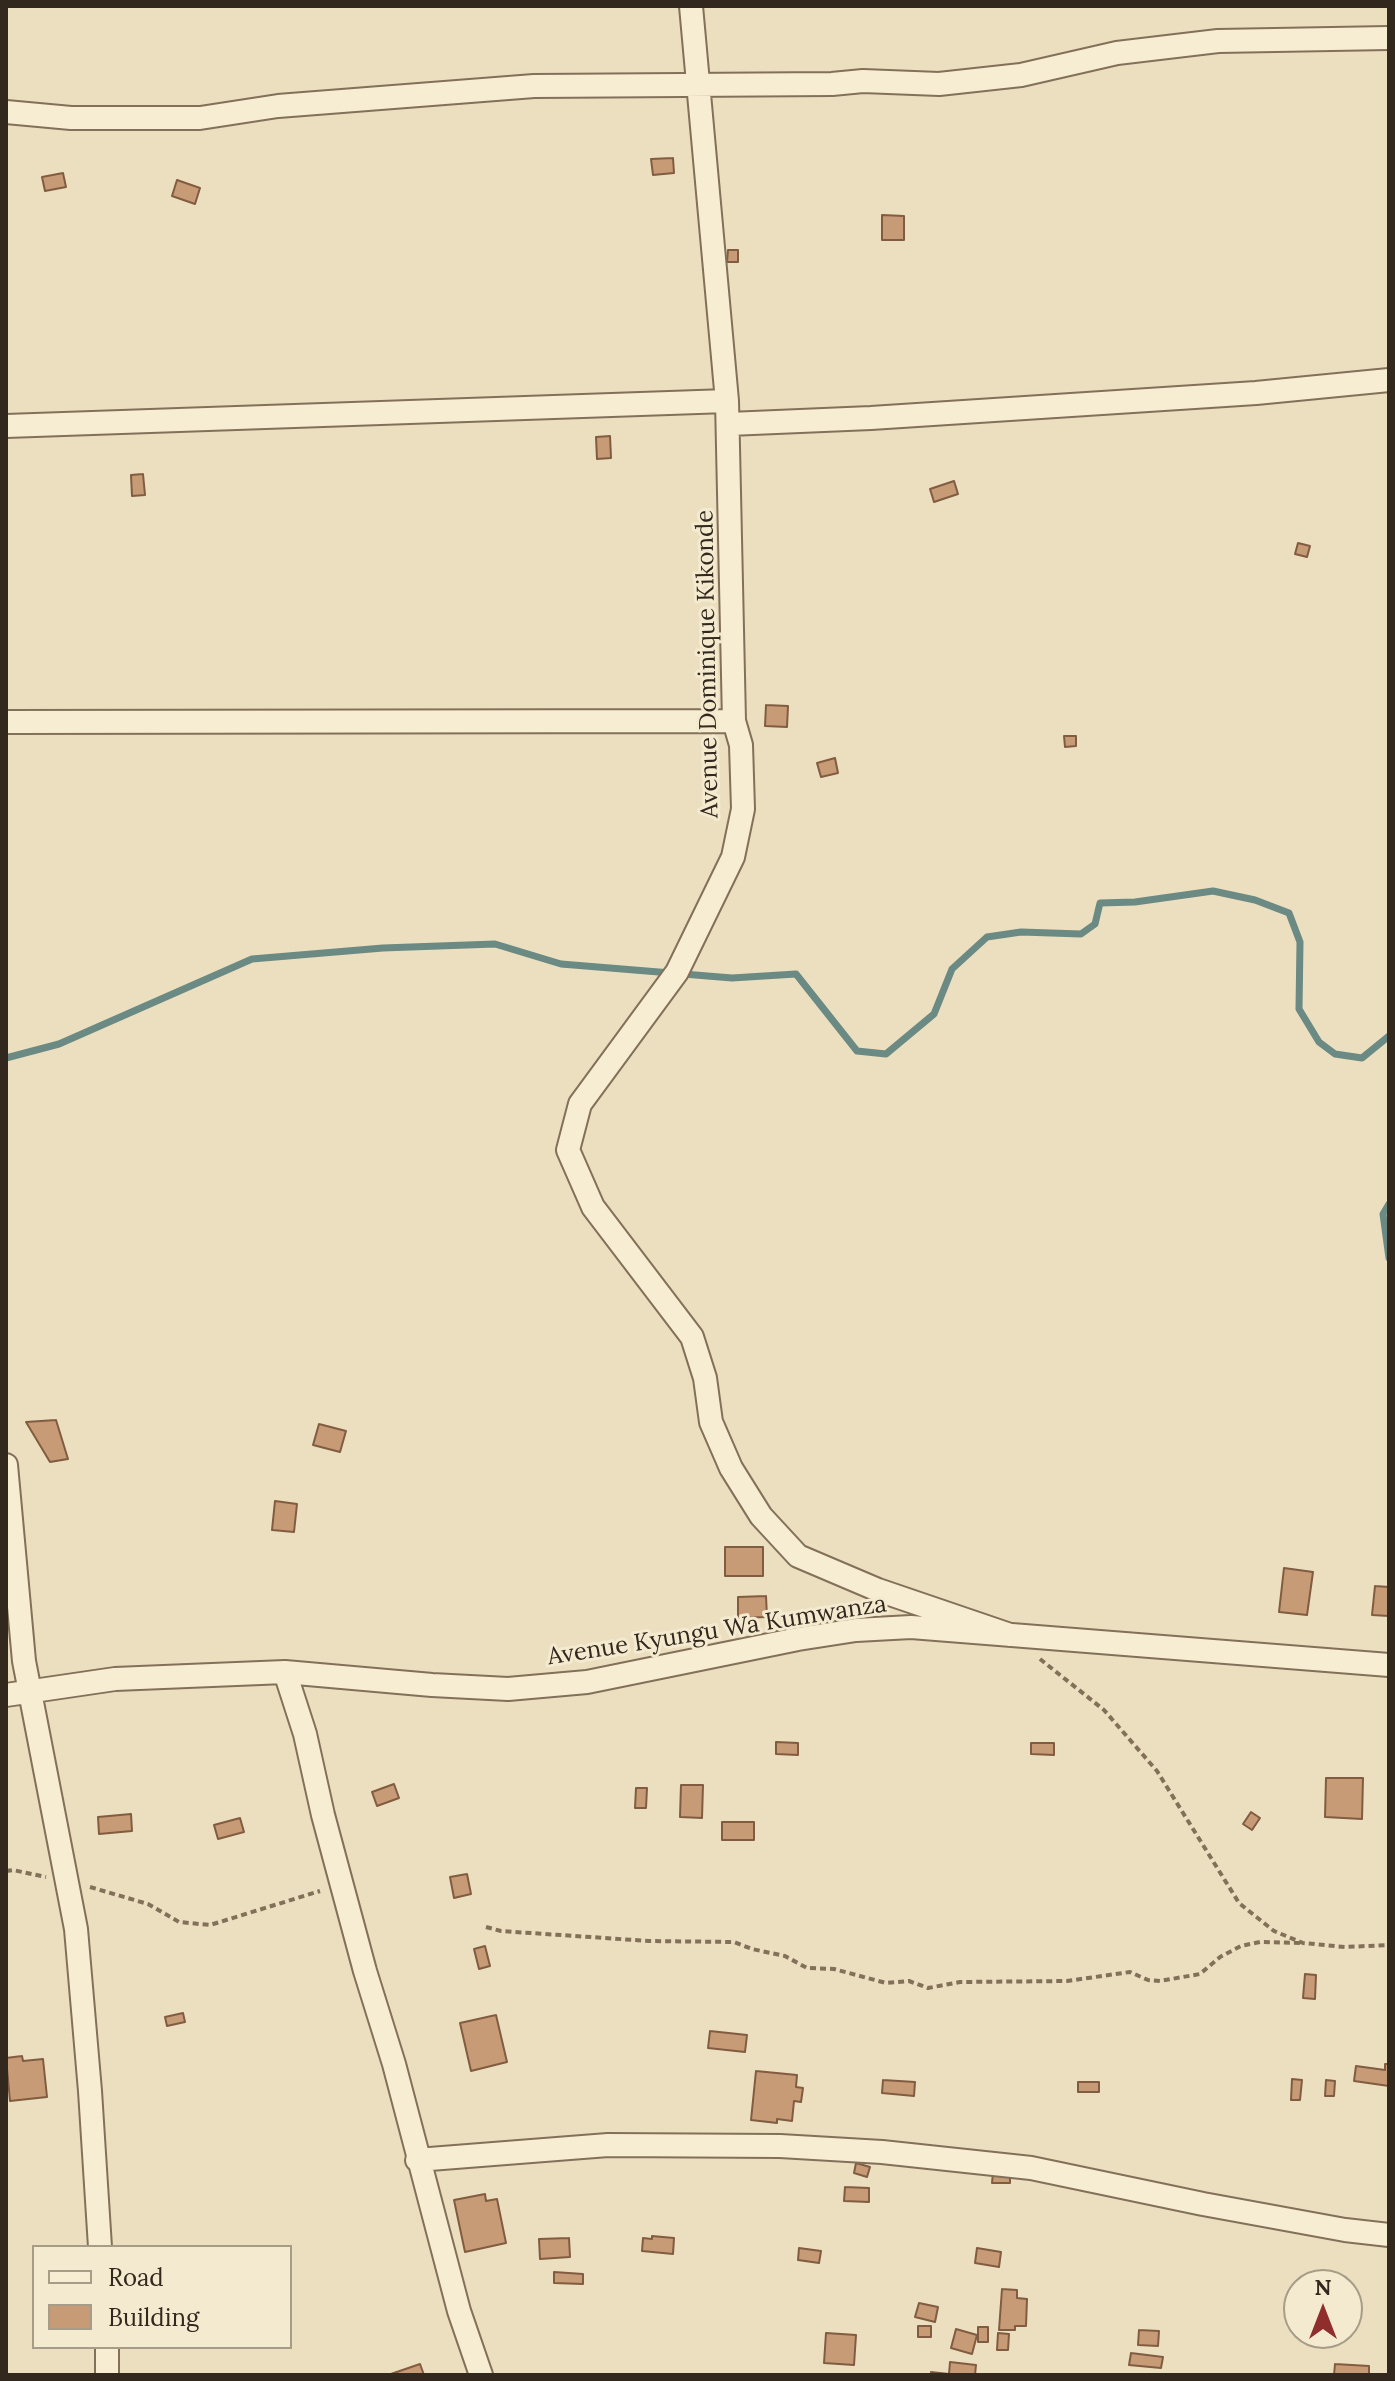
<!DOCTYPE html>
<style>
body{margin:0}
#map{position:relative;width:1395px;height:2381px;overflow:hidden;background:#ebdfc0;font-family:Lora,serif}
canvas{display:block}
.frame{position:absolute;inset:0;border:8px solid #33281d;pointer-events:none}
.legend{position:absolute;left:32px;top:2245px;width:260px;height:104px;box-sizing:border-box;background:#f3eacf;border:2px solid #a69c88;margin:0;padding:10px 14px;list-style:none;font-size:24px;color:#33281d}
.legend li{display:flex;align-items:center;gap:16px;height:40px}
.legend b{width:40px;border:2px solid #a69c88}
.north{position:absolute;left:1283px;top:2269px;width:80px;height:80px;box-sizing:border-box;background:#f3eacf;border:2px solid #a69c88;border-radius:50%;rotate:0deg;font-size:22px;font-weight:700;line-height:32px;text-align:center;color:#33281d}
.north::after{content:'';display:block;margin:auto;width:28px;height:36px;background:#8f2e2c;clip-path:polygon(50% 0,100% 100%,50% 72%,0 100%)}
</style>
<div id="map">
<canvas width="1395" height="2381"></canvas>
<div class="frame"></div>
<ul class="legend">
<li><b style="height:10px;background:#f7edd2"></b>Road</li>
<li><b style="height:22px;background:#c89b77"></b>Building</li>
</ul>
<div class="north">N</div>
</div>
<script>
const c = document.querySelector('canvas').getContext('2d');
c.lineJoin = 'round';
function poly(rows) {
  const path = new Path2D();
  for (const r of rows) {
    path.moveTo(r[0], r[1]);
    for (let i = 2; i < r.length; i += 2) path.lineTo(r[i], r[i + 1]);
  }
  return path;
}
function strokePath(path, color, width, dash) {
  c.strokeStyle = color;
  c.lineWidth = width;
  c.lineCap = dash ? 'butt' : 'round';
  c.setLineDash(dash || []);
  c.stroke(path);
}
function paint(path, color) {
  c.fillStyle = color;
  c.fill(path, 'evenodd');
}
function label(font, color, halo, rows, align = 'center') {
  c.font = font + ' Lora,serif';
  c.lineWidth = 6;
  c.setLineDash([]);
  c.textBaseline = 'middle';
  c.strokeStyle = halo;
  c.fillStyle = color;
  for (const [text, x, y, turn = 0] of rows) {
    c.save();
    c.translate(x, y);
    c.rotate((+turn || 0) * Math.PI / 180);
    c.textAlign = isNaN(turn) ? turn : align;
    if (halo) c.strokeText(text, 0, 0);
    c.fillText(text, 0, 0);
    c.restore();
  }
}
strokePath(poly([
 [6,1058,59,1044,252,959,383,948,495,944,561,964,732,978,796,974,857,1051,886,1054,934,1014,952,969,987,937,1021,932,1081,934,1095,924,1100,903,1135,902,1213,891,1255,900,1289,913,1300,942,1299,1009,1319,1042,1335,1054,1362,1058,1389,1036],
 [1389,1204,1383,1214,1389,1258]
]), '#6a8a83', 7);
const building = poly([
 [673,158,674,173,653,175,651,159,673,158],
 [63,173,66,187,45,191,42,177,63,173],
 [177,180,200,188,195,204,172,196,177,180],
 [882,215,904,216,904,240,882,240,882,215],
 [728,250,738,250,738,262,727,262,728,250],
 [610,436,611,458,597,459,596,437,610,436],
 [143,474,145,495,132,496,131,475,143,474],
 [954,481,958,494,934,502,930,489,954,481],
 [1298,543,1310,546,1307,557,1295,554,1298,543],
 [766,705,788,706,787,727,765,726,766,705],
 [1064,736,1076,736,1076,746,1065,747,1064,736],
 [835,758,838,773,821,777,817,763,835,758],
 [56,1420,68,1459,50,1462,26,1422,56,1420],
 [319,1424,346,1431,340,1452,313,1445,319,1424],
 [275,1501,297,1504,294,1532,272,1530,275,1501],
 [725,1547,763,1547,763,1576,725,1576,725,1547],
 [1284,1568,1313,1572,1307,1615,1279,1612,1284,1568],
 [1375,1586,1389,1587,1389,1616,1372,1615,1375,1586],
 [766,1596,767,1617,738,1618,738,1597,766,1596],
 [776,1742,798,1743,798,1755,776,1754,776,1742],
 [1031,1743,1054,1743,1054,1755,1031,1754,1031,1743],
 [1326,1778,1363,1778,1362,1819,1325,1817,1326,1778],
 [394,1784,399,1798,377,1806,372,1792,394,1784],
 [681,1785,703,1785,702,1818,680,1817,681,1785],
 [636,1788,647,1788,646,1808,635,1808,636,1788],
 [1251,1812,1260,1818,1252,1830,1243,1824,1251,1812],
 [131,1814,132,1831,99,1834,98,1817,131,1814],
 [240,1818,244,1832,218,1839,214,1825,240,1818],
 [722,1822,754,1822,754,1840,722,1840,722,1822],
 [467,1874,471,1894,454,1898,450,1877,467,1874],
 [485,1946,490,1966,479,1969,474,1949,485,1946],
 [1305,1974,1316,1975,1315,1999,1303,1998,1305,1974],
 [183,2013,185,2022,167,2026,165,2017,183,2013],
 [496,2015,507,2062,471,2071,460,2023,496,2015],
 [710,2031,747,2035,745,2052,708,2048,710,2031],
 [22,2056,23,2061,43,2059,47,2097,10,2101,6,2058,22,2056],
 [1385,2064,1389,2064,1389,2086,1354,2081,1356,2066,1385,2070,1385,2064],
 [756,2071,797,2075,796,2087,803,2088,801,2102,794,2101,792,2121,777,2119,777,2123,751,2120,756,2071],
 [1292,2079,1302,2080,1300,2100,1291,2100,1292,2079],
 [883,2080,915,2082,914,2096,882,2093,883,2080],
 [1326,2080,1335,2081,1334,2096,1325,2096,1326,2080],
 [1078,2082,1099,2082,1099,2092,1078,2092,1078,2082],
 [856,2163,870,2167,867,2177,854,2173,856,2163],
 [993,2172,1010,2172,1010,2183,992,2183,993,2172],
 [845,2187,869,2188,869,2202,844,2201,845,2187],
 [485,2194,486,2201,497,2199,506,2243,465,2252,454,2200,485,2194],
 [652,2236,674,2238,673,2254,642,2251,643,2238,652,2239,652,2236],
 [569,2238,570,2257,540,2259,539,2239,569,2238],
 [799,2248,821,2251,819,2263,798,2260,799,2248],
 [977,2248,1001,2252,999,2267,975,2263,977,2248],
 [554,2272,583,2274,583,2284,554,2283,554,2272],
 [1002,2289,1017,2290,1017,2298,1027,2299,1026,2326,1015,2326,1015,2330,999,2330,1002,2289],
 [919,2303,938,2307,935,2322,915,2317,919,2303],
 [918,2326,931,2326,931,2337,918,2337,918,2326],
 [978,2327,988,2327,988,2342,978,2342,978,2327],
 [956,2329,977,2335,972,2354,951,2348,956,2329],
 [1139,2330,1159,2331,1158,2346,1138,2345,1139,2330],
 [826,2333,856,2335,854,2365,824,2363,826,2333],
 [998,2333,1009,2334,1008,2350,997,2350,998,2333],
 [1131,2353,1163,2357,1161,2368,1129,2365,1131,2353],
 [950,2362,976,2365,975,2375,931,2375,931,2372,949,2374,950,2362],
 [420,2364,424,2375,388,2375,420,2364],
 [1335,2364,1369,2366,1369,2375,1334,2375,1335,2364]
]);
paint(building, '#c89b77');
strokePath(building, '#815c40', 2);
const street = poly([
 [691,6,727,401,734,721,741,745,743,809,733,857,677,972,580,1104,568,1150,593,1207,692,1337,705,1378,711,1422,731,1468,761,1516,798,1556,878,1590,1010,1635],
 [6,112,71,118,200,118,278,106,534,86,832,84,863,81,939,84,1021,75,1117,53,1218,41,1389,38],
 [729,424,871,418,1256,393,1389,380],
 [6,426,727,401],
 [6,722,734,721],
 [6,1465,24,1661,76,1929,90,2091,100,2247],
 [285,1672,305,1734,323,1815,365,1971,394,2064,459,2311,481,2375],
 [6,1695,115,1679,285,1672,432,1685,508,1689,587,1682,798,1639,856,1630,911,1627,1389,1665],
 [417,2160,608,2145,780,2146,882,2152,1031,2168,1203,2204,1345,2230,1389,2235],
 [107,2347,107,2375]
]);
strokePath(street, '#837059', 26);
strokePath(poly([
 [1040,1659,1104,1710,1157,1771,1239,1903,1274,1931,1303,1943,1345,1947,1389,1945],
 [6,1871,13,1870,46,1877],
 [90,1887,148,1904,179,1922,210,1925,320,1891],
 [486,1927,501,1931,649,1941,734,1942,752,1949,785,1956,807,1968,834,1969,886,1983,909,1981,928,1988,960,1982,1067,1981,1130,1972,1148,1980,1160,1981,1200,1974,1220,1957,1241,1946,1260,1942,1303,1943]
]), '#837059', 4, [6, 4]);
strokePath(street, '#f7edd2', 22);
label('24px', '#33281d', '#f3eacf', [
 ["Avenue Dominique Kikonde",708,664,-91],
 ["Avenue Kyungu Wa Kumwanza",717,1631,-9]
]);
</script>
